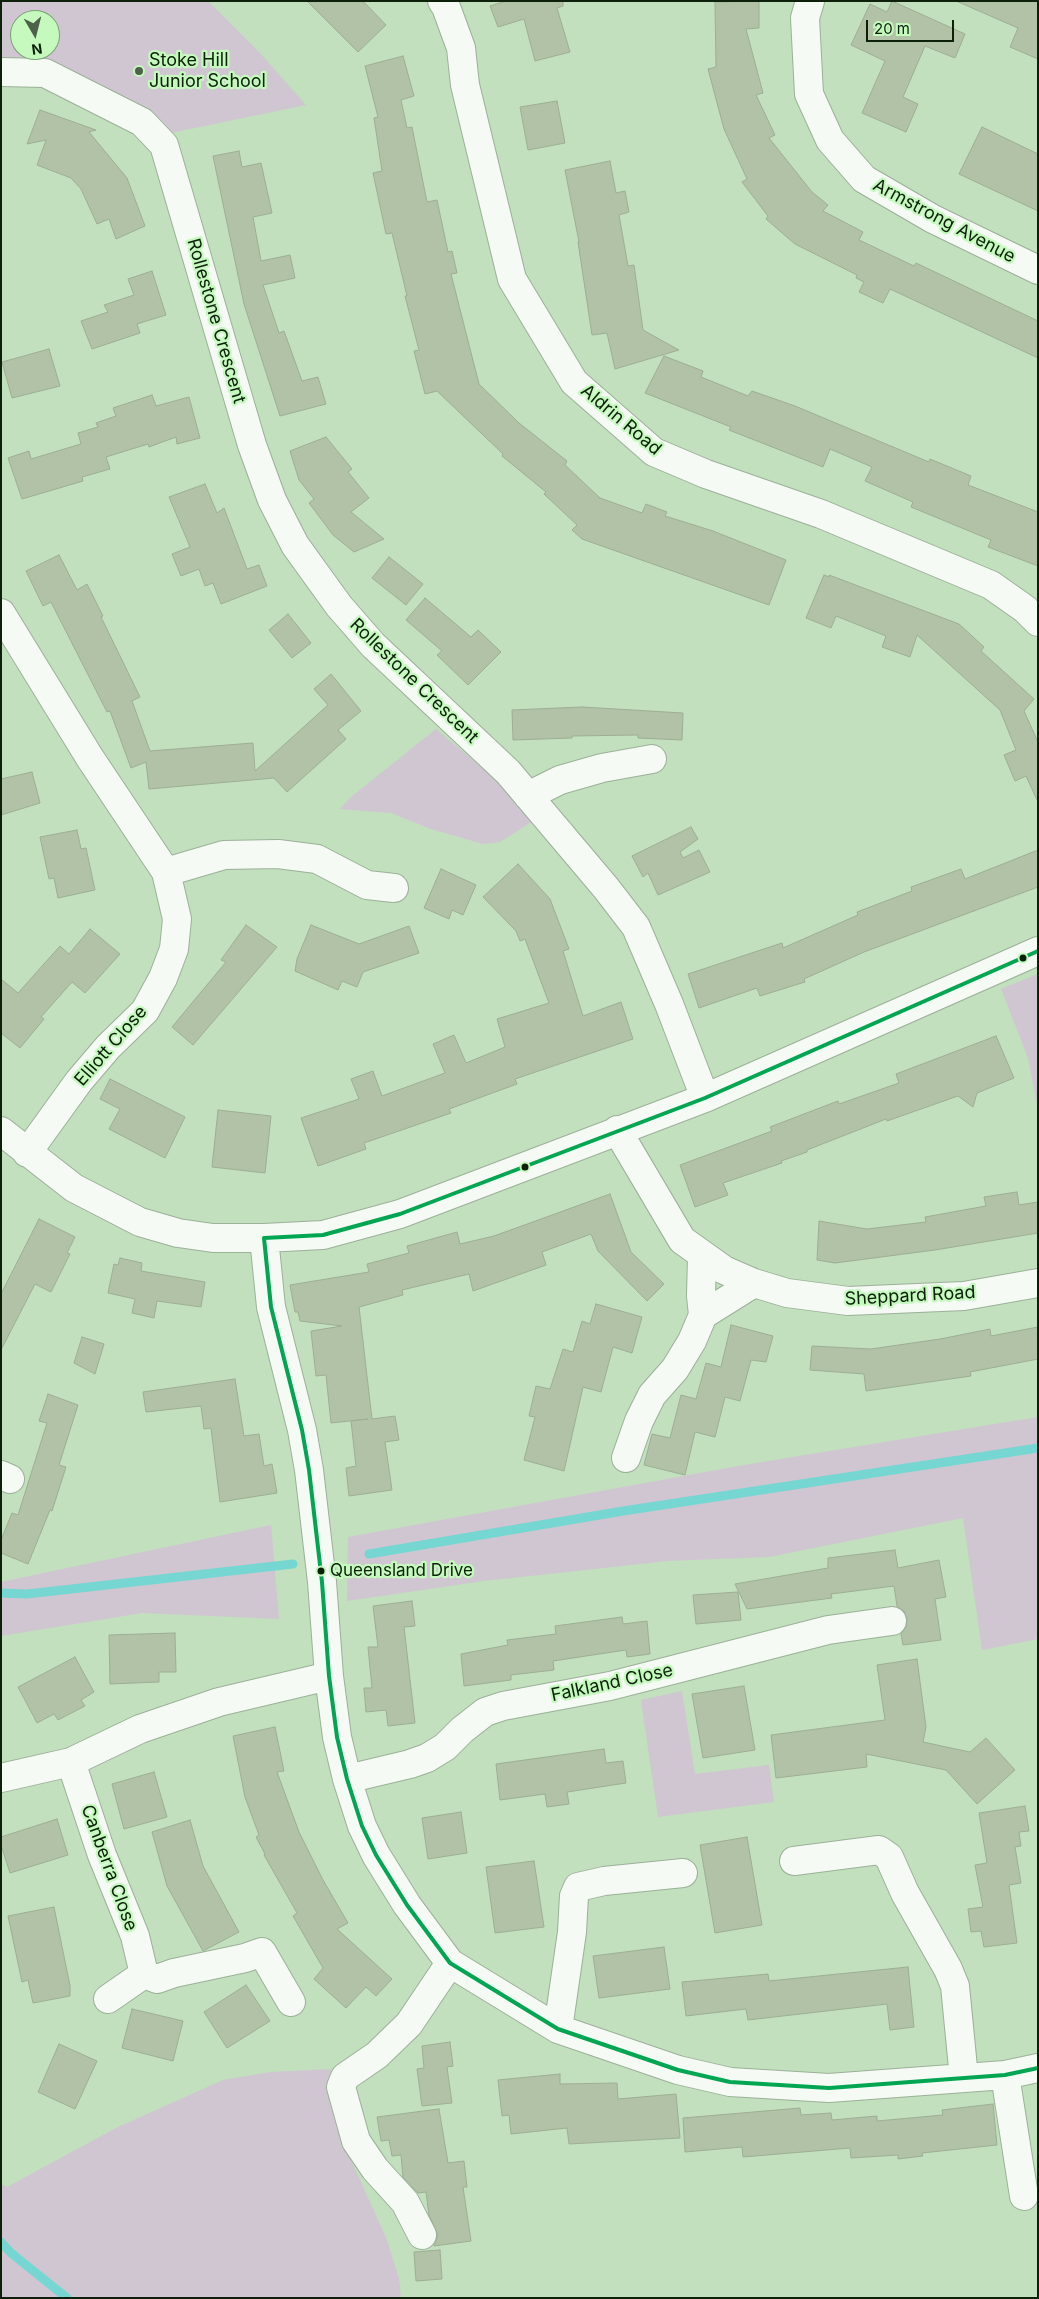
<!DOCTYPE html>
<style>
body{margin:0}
#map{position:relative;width:1039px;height:2299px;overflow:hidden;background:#c2dfbe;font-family:Inter,sans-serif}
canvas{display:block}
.frame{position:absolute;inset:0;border:2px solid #0c200a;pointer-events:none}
.north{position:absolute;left:10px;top:10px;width:50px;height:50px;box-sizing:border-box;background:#c5f9be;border:1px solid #7ba276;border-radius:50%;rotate:172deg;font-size:14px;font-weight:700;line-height:20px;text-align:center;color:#0c200a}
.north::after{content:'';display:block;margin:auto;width:18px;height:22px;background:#4c6349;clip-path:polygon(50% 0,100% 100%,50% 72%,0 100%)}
.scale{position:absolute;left:866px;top:20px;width:88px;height:22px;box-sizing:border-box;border:2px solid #0c200a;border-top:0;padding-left:6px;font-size:15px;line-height:18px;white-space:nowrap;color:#0c200a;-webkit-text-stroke:4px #c5f9be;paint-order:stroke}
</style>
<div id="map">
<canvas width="1039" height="2299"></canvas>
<div class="frame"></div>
<div class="north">N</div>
<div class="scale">20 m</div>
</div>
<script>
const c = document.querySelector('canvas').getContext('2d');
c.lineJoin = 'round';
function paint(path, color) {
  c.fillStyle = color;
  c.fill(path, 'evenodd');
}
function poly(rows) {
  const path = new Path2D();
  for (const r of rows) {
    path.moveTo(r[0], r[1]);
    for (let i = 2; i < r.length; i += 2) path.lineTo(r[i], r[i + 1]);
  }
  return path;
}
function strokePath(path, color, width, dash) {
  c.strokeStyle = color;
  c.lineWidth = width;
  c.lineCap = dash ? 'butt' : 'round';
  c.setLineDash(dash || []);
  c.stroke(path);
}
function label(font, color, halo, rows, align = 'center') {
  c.font = font + ' Inter,sans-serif';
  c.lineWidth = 4.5;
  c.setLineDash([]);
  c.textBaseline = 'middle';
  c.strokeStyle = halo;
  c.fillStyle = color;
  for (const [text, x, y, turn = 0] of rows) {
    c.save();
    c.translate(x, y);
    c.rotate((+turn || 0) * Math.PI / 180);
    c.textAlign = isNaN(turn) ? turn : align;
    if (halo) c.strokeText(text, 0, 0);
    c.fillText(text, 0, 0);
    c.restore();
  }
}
paint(poly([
 [1,1,208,1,259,52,306,105,166,134,1,60],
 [20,20,50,20,50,50,20,50],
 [436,729,492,776,533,821,500,842,483,844,431,829,391,813,340,809,351,797],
 [1038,974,1038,1110,1028,1058,1001,989],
 [1038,1417,1038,1639,982,1650,963,1518,769,1557,668,1561,484,1581,347,1601,348,1537,744,1465],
 [271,1525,279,1619,142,1613,1,1636,1,1582],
 [682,1691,695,1774,769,1765,774,1802,658,1817,641,1700],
 [330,2069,351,2160,387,2240,399,2279,401,2298,1,2298,1,2184,7,2187,118,2127,223,2080,271,2072]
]), '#d0c6d2');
strokePath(poly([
 [369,1554,623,1511,1038,1448],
 [1,1593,27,1594,293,1564],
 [1,2242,11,2253,67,2298]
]), '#76d6d2', 9);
const building = poly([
 [307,1,363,1,386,25,358,52,307,1],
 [506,1,563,1,563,6,557,8,570,52,535,61,524,19,498,27,490,6,506,1],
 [759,1,759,28,746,29,763,93,756,95,775,135,769,138,812,192,828,205,823,211,863,232,859,240,914,266,916,263,1038,321,1038,358,890,289,883,303,859,292,864,282,856,278,857,275,795,244,766,219,768,216,742,182,747,179,724,129,708,69,716,67,715,2,759,1],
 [892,1,965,34,955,58,925,46,903,97,918,104,906,132,862,113,885,61,851,45,870,4,887,12,892,1],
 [956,1,1038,1,1038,59,1010,47,1018,28,956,1],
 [403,56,414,96,401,100,407,128,412,127,427,202,437,200,448,252,452,251,457,273,451,274,479,384,519,423,567,461,565,465,600,498,642,513,646,504,667,512,665,516,713,531,786,560,769,605,582,539,572,530,577,525,544,494,546,492,502,456,503,454,437,391,425,394,414,351,419,350,405,296,407,296,392,233,386,234,373,173,382,171,374,118,378,117,365,66,403,56],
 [557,101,565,143,528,150,520,107,557,101],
 [40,110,96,130,89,132,127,178,145,226,116,239,109,219,97,224,81,189,71,178,37,165,46,140,27,144,40,110],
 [982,127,1038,154,1038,211,959,174,982,127],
 [239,151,242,167,261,163,272,213,253,217,261,261,290,255,295,278,263,285,279,333,284,331,302,381,318,377,326,404,280,416,244,304,213,156,239,151],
 [610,161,616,193,625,191,629,212,619,215,628,266,634,265,643,330,679,350,615,369,607,333,592,335,578,242,579,242,565,170,610,161],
 [152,271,166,315,137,324,140,333,92,349,81,321,108,312,104,305,134,295,128,279,152,271],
 [49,349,60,386,12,398,2,362,49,349],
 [664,356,703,371,701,377,748,396,752,391,795,406,929,462,930,459,971,476,968,485,1038,512,1038,566,988,547,991,540,911,507,913,502,865,481,872,467,830,449,823,467,729,430,731,427,645,393,664,356],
 [152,395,156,406,189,397,200,438,177,444,176,437,149,447,148,444,106,457,110,469,82,477,83,481,22,499,8,458,29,451,31,459,81,444,78,433,98,427,96,423,116,416,113,408,152,395],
 [326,437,352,469,348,472,369,498,351,512,384,539,354,552,333,535,309,503,314,499,299,480,290,451,326,437],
 [205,484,217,513,224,508,247,569,259,565,267,586,221,604,213,583,205,586,199,569,181,576,172,554,190,547,169,497,205,484],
 [59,555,77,590,87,584,103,616,101,617,140,697,132,701,150,751,253,743,255,771,328,705,314,689,331,674,361,711,338,730,346,739,287,792,274,778,149,789,146,762,131,768,110,711,107,712,51,602,43,606,26,571,59,555],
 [389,557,423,584,406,605,372,578,389,557],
 [824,575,829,577,829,575,959,624,984,647,981,651,1034,699,1024,711,1038,742,1038,802,1026,776,1015,781,1004,755,1016,750,1000,710,917,635,910,657,882,647,886,636,836,616,831,628,806,618,824,575],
 [425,598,471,637,478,630,501,652,468,685,437,655,442,651,406,620,425,598],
 [288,614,311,643,292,658,269,630,288,614],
 [582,707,683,713,682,740,638,738,638,735,572,736,572,738,513,740,512,710,582,707],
 [32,772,40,803,1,815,1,779,32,772],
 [691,827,698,839,680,852,683,858,699,850,710,872,658,895,648,873,643,877,632,856,691,827],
 [77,830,81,849,86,848,95,890,58,898,54,878,49,879,40,837,77,830],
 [1038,850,1038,887,864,952,804,979,805,982,760,996,757,988,699,1008,688,974,782,943,783,948,858,915,857,912,912,891,911,887,961,869,965,879,1038,850],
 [518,864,550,899,569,949,563,951,583,1016,621,1002,633,1039,515,1079,517,1084,449,1109,451,1113,364,1143,366,1149,318,1166,301,1118,359,1099,351,1079,373,1071,382,1096,445,1073,433,1044,454,1035,466,1063,505,1047,497,1019,549,1003,525,939,520,941,516,931,483,897,518,864],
 [441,869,476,885,463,915,452,910,449,919,424,908,441,869],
 [246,925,277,947,193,1045,172,1027,226,962,221,960,246,925],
 [311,925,359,944,409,926,419,953,363,972,357,987,342,981,338,990,295,971,297,959,311,925],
 [90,929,120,954,85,993,72,982,41,1017,44,1019,20,1048,1,1033,1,979,18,993,60,946,69,954,90,929],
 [996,1036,1014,1078,977,1093,973,1107,958,1096,887,1121,886,1119,807,1150,807,1152,781,1161,782,1163,723,1183,728,1195,695,1207,680,1165,772,1131,770,1127,838,1101,839,1104,899,1083,896,1074,996,1036],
 [110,1079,185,1117,165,1158,109,1129,120,1109,100,1099,110,1079],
 [218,1110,271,1116,265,1173,212,1167,218,1110],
 [1017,1192,1019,1205,1038,1202,1038,1233,935,1250,835,1263,817,1260,819,1221,867,1229,926,1222,925,1217,986,1206,984,1197,1017,1192],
 [610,1194,631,1252,664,1284,647,1301,598,1251,591,1234,542,1252,546,1265,473,1291,469,1274,402,1290,403,1295,359,1307,372,1419,395,1416,399,1440,385,1442,392,1490,349,1496,346,1468,356,1466,351,1421,368,1419,331,1423,326,1375,316,1376,311,1331,342,1326,300,1321,298,1312,295,1312,290,1285,369,1272,367,1264,409,1253,407,1246,457,1232,460,1244,494,1236,610,1194],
 [39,1219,75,1237,67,1253,70,1254,51,1292,35,1284,1,1350,1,1294,39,1219],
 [120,1258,142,1263,141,1271,205,1282,201,1307,157,1301,154,1318,132,1313,135,1299,108,1293,114,1264,118,1265,120,1258],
 [596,1304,642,1317,632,1353,613,1347,601,1392,583,1387,564,1471,524,1460,535,1417,529,1416,536,1386,550,1389,563,1349,573,1352,582,1321,590,1324,596,1304],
 [731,1325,773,1336,766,1362,751,1360,740,1401,725,1397,715,1437,695,1432,685,1475,644,1465,652,1434,670,1438,681,1395,696,1399,706,1363,721,1367,731,1325],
 [1038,1327,1038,1359,970,1372,971,1376,866,1391,864,1374,810,1370,812,1346,871,1349,940,1339,990,1329,991,1336,1038,1327],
 [82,1337,104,1344,95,1374,74,1363,82,1337],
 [235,1379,244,1436,259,1434,264,1466,272,1464,277,1493,220,1502,211,1428,204,1429,201,1406,146,1412,143,1392,235,1379],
 [48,1394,78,1405,59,1465,66,1467,52,1511,50,1510,28,1564,1,1553,1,1540,12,1513,18,1515,47,1423,39,1421,48,1394],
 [895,1550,898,1568,939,1560,946,1597,935,1599,941,1640,903,1645,901,1634,906,1627,907,1619,904,1611,897,1606,894,1586,831,1594,832,1598,747,1609,735,1584,828,1568,828,1558,895,1550],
 [738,1592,741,1620,696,1624,693,1595,738,1592],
 [412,1601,415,1626,404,1627,415,1723,388,1726,386,1710,366,1712,364,1688,372,1688,368,1647,378,1647,373,1606,412,1601],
 [622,1617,623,1624,647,1621,650,1654,627,1657,626,1650,553,1661,554,1670,511,1675,511,1680,464,1686,461,1654,508,1645,507,1640,556,1634,555,1626,622,1617],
 [175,1633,176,1672,159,1672,159,1682,110,1684,109,1635,175,1633],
 [75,1657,94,1692,81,1700,85,1706,58,1720,54,1714,37,1723,18,1687,75,1657],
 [917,1659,926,1727,923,1742,970,1752,986,1738,1015,1770,977,1804,946,1770,866,1754,867,1767,776,1778,771,1735,885,1720,877,1665,917,1659],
 [744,1686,755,1750,703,1758,692,1694,744,1686],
 [275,1727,284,1771,277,1772,299,1832,323,1880,348,1923,337,1929,392,1979,376,1996,366,1987,346,2008,314,1979,323,1968,293,1916,297,1913,264,1855,265,1854,256,1837,259,1835,245,1797,233,1736,275,1727],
 [604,1749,606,1763,623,1761,626,1783,567,1792,569,1804,547,1807,545,1794,500,1800,496,1764,604,1749],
 [154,1772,167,1817,124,1829,112,1784,154,1772],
 [1025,1806,1029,1831,1019,1832,1021,1846,1015,1847,1021,1883,1009,1885,1017,1943,984,1947,981,1931,971,1932,968,1909,983,1907,975,1865,987,1863,979,1813,1025,1806],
 [461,1812,467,1853,428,1859,422,1818,461,1812],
 [57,1819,68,1855,10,1873,1,1845,1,1837,57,1819],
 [190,1820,203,1866,239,1932,203,1951,167,1886,152,1832,190,1820],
 [747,1837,762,1925,715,1933,700,1845,747,1837],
 [534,1861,544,1927,495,1933,486,1867,534,1861],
 [54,1907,70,1986,70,1996,33,2003,28,1980,22,1982,8,1916,54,1907],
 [664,1947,670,1989,599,1998,593,1956,664,1947],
 [908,1967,914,2027,890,2030,887,2004,748,2020,746,2009,686,2016,682,1982,768,1974,769,1981,908,1967],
 [246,1985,270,2021,227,2048,204,2012,246,1985],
 [132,2009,183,2021,173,2061,122,2048,132,2009],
 [450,2042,453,2066,447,2067,452,2103,422,2106,417,2069,424,2068,422,2046,450,2042],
 [59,2044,97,2061,75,2109,38,2092,59,2044],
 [560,2074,560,2084,617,2083,618,2099,676,2094,680,2138,569,2144,567,2128,511,2134,509,2115,502,2116,498,2080,560,2074],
 [993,2104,997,2145,922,2153,923,2156,898,2159,898,2155,851,2158,850,2148,743,2157,742,2147,685,2152,683,2118,800,2108,801,2115,831,2113,832,2120,877,2116,877,2121,943,2115,942,2110,993,2104],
 [439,2109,448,2163,464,2161,467,2187,463,2187,471,2241,434,2246,438,2235,429,2215,426,2192,418,2193,403,2177,401,2155,392,2156,389,2140,381,2141,377,2117,439,2109],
 [440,2250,442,2279,416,2281,414,2252,440,2250]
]);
paint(building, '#b2c2a6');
strokePath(building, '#9dae92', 1);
const minor = poly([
 [442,1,446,7,461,48,465,85,512,279,574,382,654,452,706,474,821,514,991,585,1025,609,1038,622],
 [810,1,805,18,809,94,830,140,864,179,933,219,1038,270],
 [1,72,45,73,142,122,164,145,252,445,272,500,295,545,339,606,373,645,508,772,606,888,636,927,669,1004,705,1098],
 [1,613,90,758,166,872,177,919,174,949,163,978,145,1011,108,1047,79,1081,27,1153],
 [528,796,560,780,602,768,652,759],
 [166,872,224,855,278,854,317,859,367,885,394,888],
 [617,1130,682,1240,724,1270,754,1283,787,1293,848,1301,964,1296,1038,1283],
 [1,1131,74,1188,140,1222,178,1233,213,1238,264,1238,323,1235,400,1214,705,1098,1038,951],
 [264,1238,271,1307,302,1430,309,1470,322,1582,329,1676,337,1737,347,1779,362,1826,376,1855,407,1905,450,1963,558,2029,678,2070,730,2082,829,2088,1005,2075,1038,2068],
 [703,1315,754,1283],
 [626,1458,639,1421,652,1395,675,1369,692,1341,703,1315,701,1296,702,1256],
 [1,1475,10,1479],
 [71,1762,102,1855,135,1936,144,1974,157,1979,174,1973,245,1958,262,1952,291,2002],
 [1,1778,71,1762,140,1729,219,1702,329,1676],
 [347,1779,410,1764,427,1758,445,1747,462,1730,485,1712,503,1706,610,1686,828,1630,892,1621],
 [794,1861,879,1850,889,1857,905,1893,948,1969,955,1986,964,2078],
 [108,1999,144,1974],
 [558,2029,572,1932,574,1896,578,1887,604,1881,683,1873],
 [1005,2075,1024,2196],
 [422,2235,405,2202,375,2169,356,2141,341,2087,345,2077,377,2055,409,2024,450,1963]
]);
strokePath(minor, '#9bb198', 30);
strokePath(minor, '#f6faf5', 28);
strokePath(poly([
 [1038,951,705,1098,400,1214,323,1235,264,1238,271,1307,302,1430,309,1470,322,1582,329,1676,337,1737,347,1779,362,1826,376,1855,407,1905,450,1963,558,2029,678,2070,730,2082,829,2088,1005,2075,1038,2068]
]), '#00a651', 4);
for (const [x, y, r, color] of [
 [139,71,5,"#4c6349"],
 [1023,958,4.5,"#0c200a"],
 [525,1167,4.5,"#0c200a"],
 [321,1571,4.5,"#0c200a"]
]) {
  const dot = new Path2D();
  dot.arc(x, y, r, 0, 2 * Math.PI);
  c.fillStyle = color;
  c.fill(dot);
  strokePath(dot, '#c5f9be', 2);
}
label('17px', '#0c200a', '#c5f9be', [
 ["Queensland Drive",330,1571]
], 'left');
label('18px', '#0c200a', '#c5f9be', [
 ["Stoke Hill",149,61],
 ["Junior School",149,82]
], 'left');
label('18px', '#0c200a', '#c5f9be', [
 ["Armstrong Avenue",944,221,28],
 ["Rollestone Crescent",216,321,74],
 ["Aldrin Road",621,420,40],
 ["Rollestone Crescent",414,681,44],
 ["Elliott Close",111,1046,-49],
 ["Sheppard Road",910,1296,-3],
 ["Falkland Close",612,1683,-12],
 ["Canberra Close",109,1868,70]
]);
</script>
